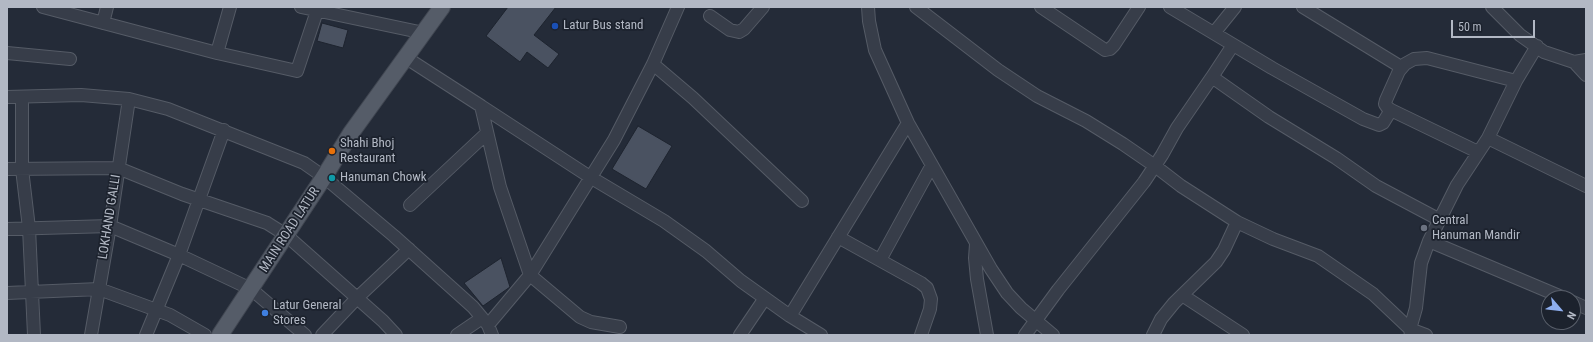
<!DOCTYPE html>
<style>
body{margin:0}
#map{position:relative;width:1593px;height:342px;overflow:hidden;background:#242b38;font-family:"Roboto Condensed",sans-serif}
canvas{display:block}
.frame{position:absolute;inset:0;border:8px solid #b2b8c4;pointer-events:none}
.north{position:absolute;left:1541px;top:290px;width:40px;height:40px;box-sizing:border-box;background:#1c222d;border:1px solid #585e69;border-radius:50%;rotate:118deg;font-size:11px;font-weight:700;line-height:16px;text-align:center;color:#b2b8c4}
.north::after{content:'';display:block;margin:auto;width:14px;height:18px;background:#8eaeee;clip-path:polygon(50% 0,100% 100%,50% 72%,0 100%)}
.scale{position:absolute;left:1451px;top:20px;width:84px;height:18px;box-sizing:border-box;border:2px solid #b2b8c4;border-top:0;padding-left:5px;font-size:12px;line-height:14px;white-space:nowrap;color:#b2b8c4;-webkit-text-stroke:3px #1c222d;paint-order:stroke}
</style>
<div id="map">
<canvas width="1593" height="342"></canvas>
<div class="frame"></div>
<div class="north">N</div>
<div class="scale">50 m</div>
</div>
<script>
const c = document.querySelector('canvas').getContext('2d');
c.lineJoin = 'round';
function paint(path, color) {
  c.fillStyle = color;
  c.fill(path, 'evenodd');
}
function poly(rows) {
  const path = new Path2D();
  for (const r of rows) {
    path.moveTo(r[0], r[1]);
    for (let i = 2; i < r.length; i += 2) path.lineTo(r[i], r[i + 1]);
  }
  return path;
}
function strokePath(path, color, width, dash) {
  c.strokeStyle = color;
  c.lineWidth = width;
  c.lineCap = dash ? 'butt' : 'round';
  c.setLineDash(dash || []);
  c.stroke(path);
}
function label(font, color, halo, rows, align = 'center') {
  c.font = font + ' "Roboto Condensed",sans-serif';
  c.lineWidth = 3.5;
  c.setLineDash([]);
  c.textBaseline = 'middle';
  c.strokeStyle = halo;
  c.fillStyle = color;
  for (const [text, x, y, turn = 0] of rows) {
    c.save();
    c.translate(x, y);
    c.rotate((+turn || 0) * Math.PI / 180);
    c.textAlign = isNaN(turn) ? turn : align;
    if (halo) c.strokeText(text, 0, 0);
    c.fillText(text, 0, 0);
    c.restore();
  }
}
const building = poly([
 [508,7,556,7,534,35,559,54,548,68,527,52,520,62,486,36,508,7],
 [322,23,348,30,343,48,317,41,322,23],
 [638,126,672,146,646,189,612,169,638,126],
 [501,258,510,287,483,306,464,283,501,258]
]);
paint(building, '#4a5261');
strokePath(building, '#1e242f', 1);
const minor = poly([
 [43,7,217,53,297,71,317,11],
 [301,7,424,33],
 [868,7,869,21,875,50,908,123,991,269,1007,293,1021,308,1053,335],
 [916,7,998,70,1037,96,1086,121,1123,144,1155,166,1181,186,1237,222,1273,239,1318,256,1373,294,1410,329,1426,335],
 [1041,7,1105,50,1110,49,1114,45,1139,7],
 [1170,7,1272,68,1363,119,1379,125,1383,123,1391,110],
 [1303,7,1401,67],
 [1492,7,1520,35,1544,52,1574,62,1586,60],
 [710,16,730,30,739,32,744,29,763,7],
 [103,23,107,7],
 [1214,33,1235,7],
 [1537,46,1516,81,1488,138,1457,185,1429,241,1564,298],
 [7,53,70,59],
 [217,53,230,7],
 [405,57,481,106,500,187,530,275,580,317,591,322,620,327],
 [1574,62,1586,75],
 [653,64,693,98,802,201],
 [1212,77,1233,45],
 [7,97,81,95,129,99,168,109,304,163,324,177,394,236,473,307,488,325,492,335],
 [22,97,22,169,29,228,34,335],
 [481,106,590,177,664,221,706,251,741,281,790,316,821,335],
 [1488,138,1586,186],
 [1478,152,1391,110,1387,107,1385,104,1386,100,1399,71,1405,64,1414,59,1427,58,1516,81],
 [7,169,118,168,182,194,267,223,286,235,383,321,396,335],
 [410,205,487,133],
 [7,229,110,226,179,255,251,289,305,335],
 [838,237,921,283,927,288,931,299,930,309,921,335],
 [976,244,975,258,977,279,987,335],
 [880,260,932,165],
 [7,293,99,289,170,315,205,335],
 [1182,295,1243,335],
 [1573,302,1586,308],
 [790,316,908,123],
 [488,325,530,275,614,140,653,64,678,7],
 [91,335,110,226,129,99],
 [146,335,179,255,224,130],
 [322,335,357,298,409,249],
 [457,335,482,318],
 [740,335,765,298],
 [1025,335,1058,290,1144,182,1162,155,1177,128,1212,77,1269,117,1336,158,1376,186,1440,220],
 [1153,335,1161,319,1174,303,1216,262,1224,250,1237,222],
 [1411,335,1410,329,1416,308,1421,263,1429,241]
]);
const major = poly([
 [220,335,324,177,351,133,442,7]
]);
strokePath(minor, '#555b66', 14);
strokePath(major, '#404651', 18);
strokePath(minor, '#373d49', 12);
strokePath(major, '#555c68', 16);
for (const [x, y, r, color] of [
 [555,26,4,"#1a4fb4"],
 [332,151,4,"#e8710a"],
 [332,178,4,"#0f9aa8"],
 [1424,228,4,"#6b7280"],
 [265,313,4,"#3f7fe0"]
]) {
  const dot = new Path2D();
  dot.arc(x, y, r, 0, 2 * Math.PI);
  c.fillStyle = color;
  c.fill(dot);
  strokePath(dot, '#1c222d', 1.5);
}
label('13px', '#b2b8c4', '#1c222d', [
 ["Latur Bus stand",563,26],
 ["Shahi Bhoj",340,144],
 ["Restaurant",340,159],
 ["Hanuman Chowk",340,178],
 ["Central",1432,221],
 ["Hanuman Mandir",1432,236],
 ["Latur General",273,306],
 ["Stores",273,321]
], 'left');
label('13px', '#b2b8c4', '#1c222d', [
 ["LOKHAND GALLI",110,217,-81],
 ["MAIN ROAD LATUR",290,230,-57]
]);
</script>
